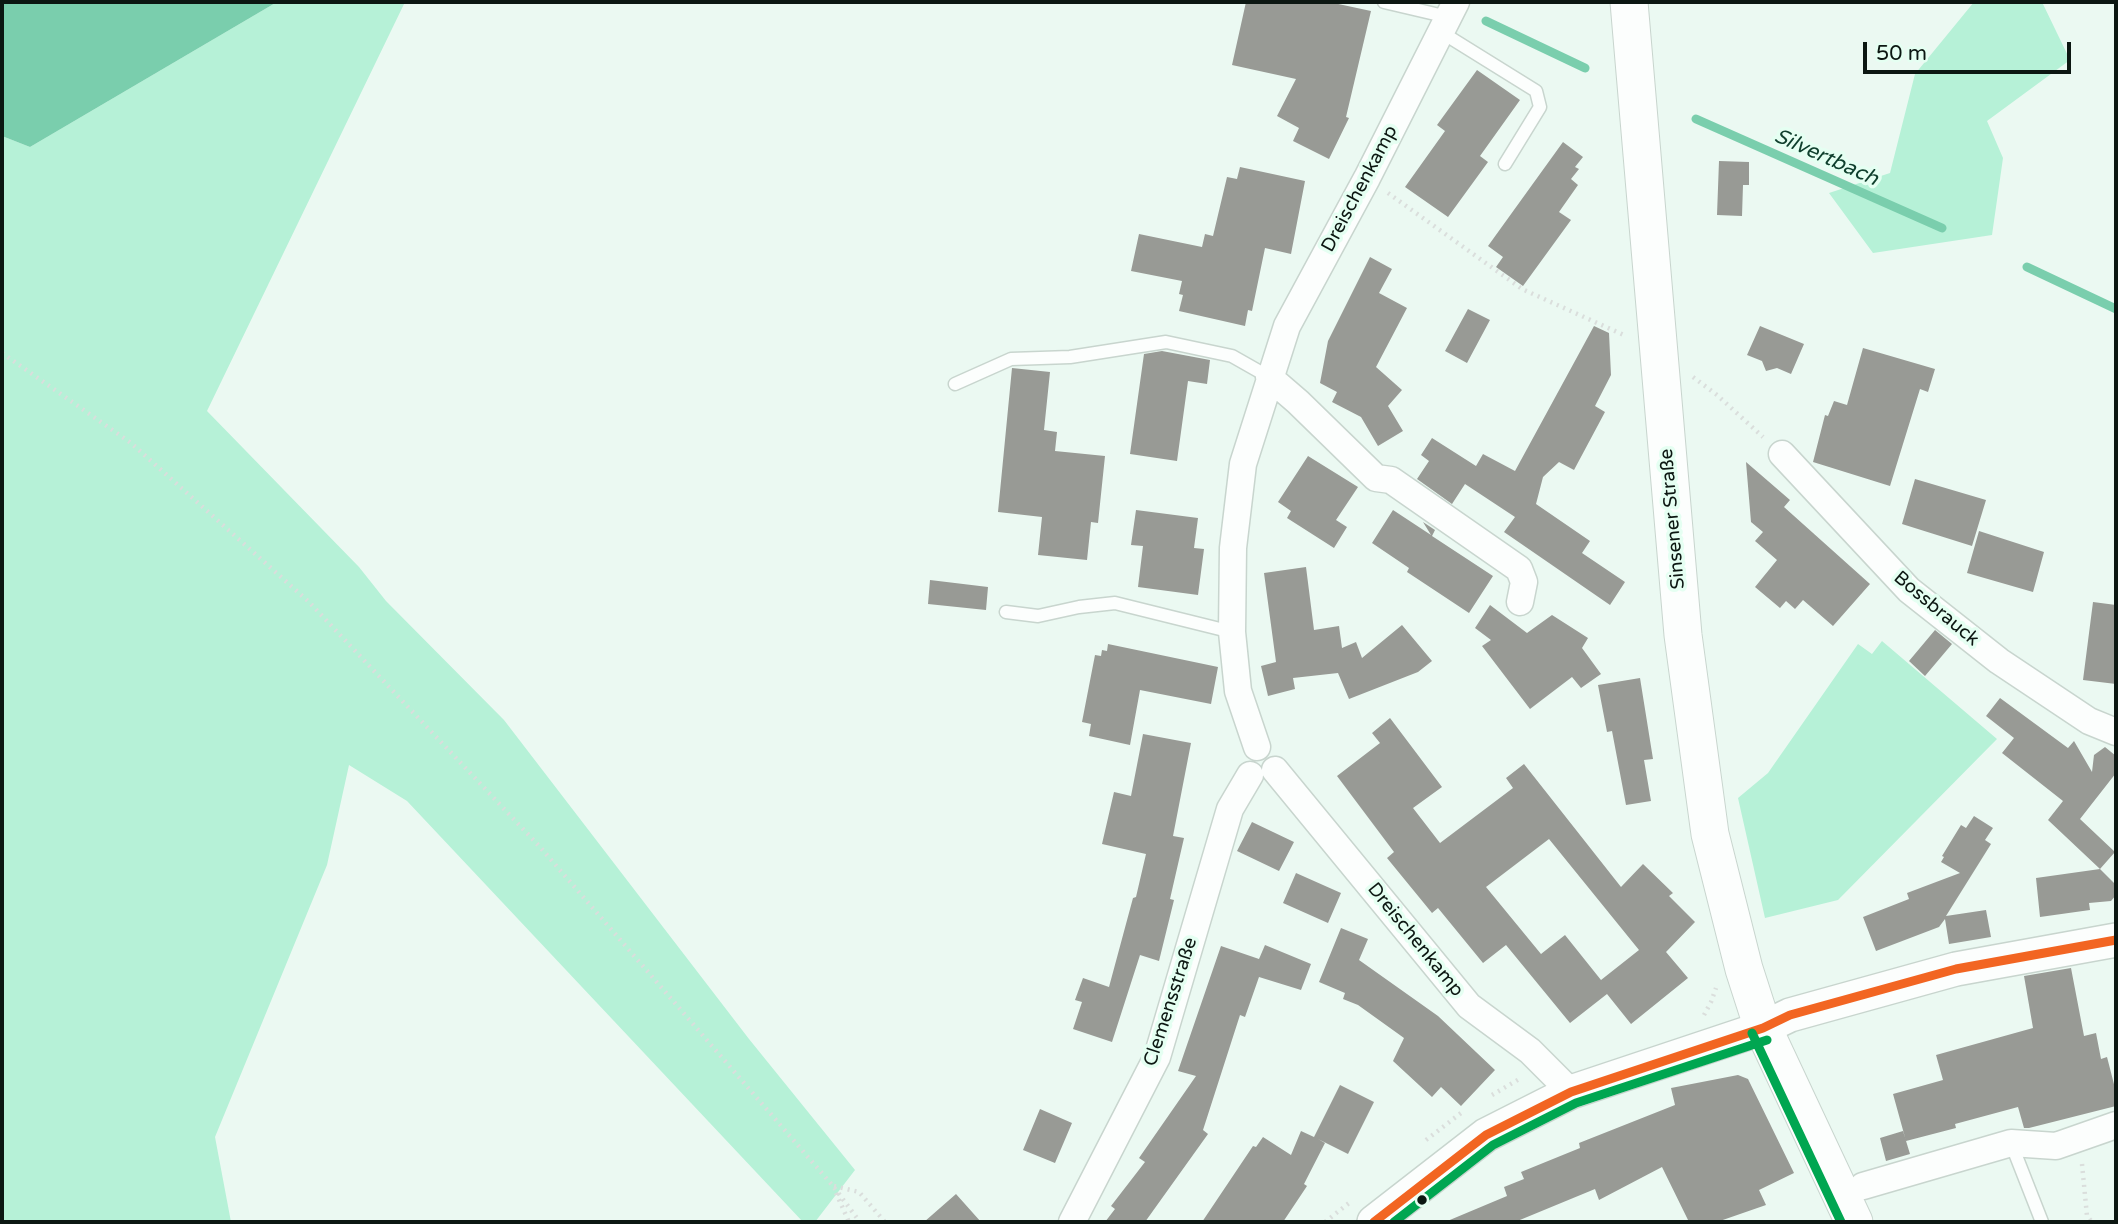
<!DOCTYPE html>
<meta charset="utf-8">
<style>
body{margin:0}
#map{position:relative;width:2118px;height:1224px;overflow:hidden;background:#ebf9f2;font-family:"Varela Round",sans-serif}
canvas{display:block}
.frame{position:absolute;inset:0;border:4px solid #0c1712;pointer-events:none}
.scale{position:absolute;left:1863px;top:42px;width:208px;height:32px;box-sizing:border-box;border:4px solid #0c1712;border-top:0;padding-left:9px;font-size:21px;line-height:24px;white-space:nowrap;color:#0c1712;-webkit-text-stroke:5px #e5fff2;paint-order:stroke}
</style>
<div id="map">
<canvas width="2118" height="1224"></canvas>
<div class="frame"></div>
<div class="scale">50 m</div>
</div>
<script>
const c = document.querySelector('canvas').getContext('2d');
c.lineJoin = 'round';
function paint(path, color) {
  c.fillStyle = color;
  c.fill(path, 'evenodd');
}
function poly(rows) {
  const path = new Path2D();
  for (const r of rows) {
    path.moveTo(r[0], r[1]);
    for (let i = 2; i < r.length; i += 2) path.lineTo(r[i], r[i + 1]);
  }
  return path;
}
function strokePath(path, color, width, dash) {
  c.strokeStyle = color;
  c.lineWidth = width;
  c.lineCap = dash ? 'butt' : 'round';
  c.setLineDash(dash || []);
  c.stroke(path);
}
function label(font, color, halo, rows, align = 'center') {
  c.font = font + ' "Varela Round",sans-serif';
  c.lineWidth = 7;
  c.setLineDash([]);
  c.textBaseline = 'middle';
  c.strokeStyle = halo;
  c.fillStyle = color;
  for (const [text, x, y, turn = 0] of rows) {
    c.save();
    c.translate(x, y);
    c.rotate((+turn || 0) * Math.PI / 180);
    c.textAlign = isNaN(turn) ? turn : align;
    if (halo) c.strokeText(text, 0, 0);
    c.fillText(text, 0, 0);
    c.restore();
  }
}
paint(poly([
 [277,2,405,2,207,411,359,567,386,601,504,720,749,1039,855,1170,815,1222,803,1222,407,801,349,765,327,865,215,1137,231,1222,2,1222,2,136,30,147],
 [1974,2,2042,2,2070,60,1987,121,2003,158,1992,235,1873,253,1829,193,1890,173,1915,74],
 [1882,641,1997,739,1838,900,1765,918,1738,798,1768,773,1858,644,1872,654]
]), '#b6f1d7');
paint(poly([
 [2,2,277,2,30,147,2,136]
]), '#7acead');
strokePath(poly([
 [1486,21,1585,68],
 [1696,119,1942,228],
 [2027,267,2116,309]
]), '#7acead', 9);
paint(poly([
 [1246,2,1329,2,1371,11,1346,117,1349,118,1329,159,1293,141,1299,128,1277,116,1296,79,1232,65],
 [1477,70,1520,100,1480,156,1488,162,1448,217,1405,187,1445,131,1437,125],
 [1563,142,1583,157,1575,167,1579,169,1571,179,1578,185,1559,212,1571,220,1523,286,1496,267,1503,257,1488,246],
 [1719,161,1749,162,1749,185,1743,185,1742,216,1717,215],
 [1240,167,1305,181,1291,254,1265,248,1252,311,1248,310,1245,326,1179,311,1183,295,1179,294,1182,281,1131,271,1139,234,1202,247,1205,234,1213,236,1227,177,1237,179],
 [1370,257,1392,269,1379,293,1407,308,1376,367,1402,390,1388,406,1403,431,1378,446,1361,417,1332,402,1337,392,1320,383,1328,341],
 [1468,309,1490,320,1467,363,1445,351],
 [1594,326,1609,333,1611,375,1595,406,1605,412,1574,470,1559,462,1543,477,1536,504,1590,541,1582,553,1625,582,1610,605,1504,532,1515,517,1465,484,1452,504,1417,479,1429,461,1421,455,1432,438,1476,466,1483,454,1515,471],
 [1760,326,1804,344,1791,374,1777,368,1766,371,1762,361,1747,355],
 [1863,348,1935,369,1928,392,1920,389,1890,486,1813,462,1825,415,1828,416,1834,401,1847,405],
 [1162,351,1210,360,1207,384,1188,381,1177,461,1130,454,1144,354],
 [1012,368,1050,372,1044,430,1057,432,1055,451,1105,456,1098,523,1091,522,1087,560,1038,555,1042,517,998,512],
 [1308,456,1358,487,1336,520,1347,527,1334,548,1287,518,1291,511,1278,502],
 [1746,462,1790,500,1784,507,1870,584,1833,626,1803,600,1795,609,1786,601,1780,608,1755,587,1777,560,1755,541,1763,532,1751,522],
 [1915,479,1986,500,1972,546,1902,524],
 [1136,510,1198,518,1194,548,1204,549,1198,595,1138,587,1143,546,1131,545],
 [1393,510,1431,535,1423,522,1435,530,1432,536,1493,576,1469,613,1407,572,1409,568,1372,543],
 [1979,531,2044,552,2033,592,1967,573],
 [1306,567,1314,630,1339,626,1342,648,1356,642,1362,658,1402,625,1432,661,1418,672,1349,699,1338,673,1293,678,1295,689,1268,696,1261,666,1276,662,1264,573],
 [930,580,988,587,986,610,928,604],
 [2093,602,2116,605,2116,684,2083,680],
 [1490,605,1527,633,1552,615,1588,638,1582,648,1601,674,1581,688,1572,677,1530,709,1482,646,1491,640,1475,628],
 [1935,630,1952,644,1925,676,1909,661],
 [1108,644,1218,667,1211,704,1140,690,1130,745,1089,736,1091,724,1082,722,1095,655,1101,656,1102,650,1107,651],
 [1640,678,1653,759,1644,760,1651,801,1626,805,1612,731,1607,732,1598,685],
 [2000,698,2068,748,2074,741,2092,772,2094,755,2105,747,2116,756,2116,773,2080,819,2115,852,2100,869,2048,820,2063,801,2002,753,2014,738,1986,716],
 [1390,718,1442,787,1413,808,1440,843,1513,788,1506,778,1524,764,1621,887,1643,864,1673,893,1669,896,1695,922,1666,952,1688,978,1631,1024,1607,994,1570,1023,1506,945,1483,963,1438,908,1432,913,1387,858,1394,852,1337,776,1380,743,1372,733],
 [1549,839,1639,950,1601,980,1565,935,1541,954,1486,887],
 [1143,734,1191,743,1173,836,1184,838,1170,899,1174,900,1159,961,1140,955,1112,1042,1073,1029,1082,1002,1075,1000,1083,978,1109,987,1133,898,1136,897,1146,854,1102,844,1114,792,1131,796],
 [1974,816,1993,828,1985,840,1991,844,1946,916,1986,910,1991,937,1949,944,1945,919,1939,927,1876,951,1863,917,1909,899,1907,893,1960,873,1941,862,1944,857,1942,856,1961,825,1966,828],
 [1252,822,1294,842,1279,871,1237,851],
 [2100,869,2116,885,2116,895,2111,901,2089,903,2090,910,2040,917,2036,878],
 [1296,873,1341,893,1328,923,1283,903],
 [1341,928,1368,939,1359,960,1438,1016,1495,1070,1461,1106,1441,1087,1432,1097,1393,1061,1404,1038,1358,1005,1343,999,1345,993,1319,982],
 [1265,945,1311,964,1301,990,1259,977,1245,1017,1240,1015,1203,1130,1208,1134,1145,1222,1105,1222,1115,1209,1111,1206,1145,1162,1139,1158,1196,1076,1178,1071,1221,946,1259,959],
 [2071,968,2084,1036,2096,1033,2101,1059,2107,1057,2116,1092,2116,1106,2029,1128,2024,1128,2018,1107,1955,1124,1956,1128,1906,1141,1893,1094,1943,1080,1936,1055,2033,1028,2024,976],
 [1738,1075,1748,1079,1794,1173,1759,1190,1766,1205,1717,1222,1689,1222,1662,1167,1599,1200,1595,1189,1515,1222,1445,1222,1507,1196,1504,1187,1524,1179,1521,1172,1580,1148,1579,1143,1675,1105,1671,1088],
 [1340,1085,1374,1102,1348,1154,1318,1139,1325,1143,1304,1184,1307,1186,1283,1222,1202,1222,1253,1146,1256,1147,1263,1137,1291,1155,1301,1131,1314,1137],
 [1040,1109,1072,1123,1055,1163,1023,1150],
 [1903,1131,1910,1154,1886,1161,1880,1138],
 [956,1194,981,1222,924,1222]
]), '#989a95');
const service = poly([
 [1384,2,1448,17],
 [1441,32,1536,91,1540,107,1505,164],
 [955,384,1011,359,1070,357,1166,342,1232,356,1269,377],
 [1006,612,1038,616,1079,607,1115,603,1232,632],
 [2011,1143,2042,1222]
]);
const minor = poly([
 [1269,377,1298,402,1376,478,1391,480,1519,569,1524,582,1520,602],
 [1782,454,1909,590,1999,661,2089,721,2116,732],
 [1257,747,1238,691,1232,632,1233,548,1243,464,1287,326,1367,178,1456,2],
 [1275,770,1469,1006,1530,1051,1571,1092],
 [1863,1186,2011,1143,2056,1146,2116,1125],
 [1072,1222,1157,1057,1230,809,1250,775]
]);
const tertiary = poly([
 [1374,1222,1486,1135,1571,1092,1763,1028,1790,1015,1956,969,2116,940]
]);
const secondary = poly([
 [1629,2,1683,635,1710,834,1744,969,1763,1028,1854,1222]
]);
strokePath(service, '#c8d5ce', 15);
strokePath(minor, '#c8d5ce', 29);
strokePath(tertiary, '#c8d5ce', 36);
strokePath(secondary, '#c8d5ce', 39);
strokePath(poly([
 [1388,193,1522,289,1626,336],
 [2,353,131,443,309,602,540,847,833,1186,860,1222],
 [1693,377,1717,395,1763,437],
 [1704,1015,1711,1002,1716,988],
 [1492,1095,1521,1078],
 [1426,1140,1461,1113],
 [2082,1164,2087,1216,2092,1222],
 [834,1186,859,1192,885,1222],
 [836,1193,849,1222],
 [1325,1222,1349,1203]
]), '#dadedc', 4.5, [2, 5]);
strokePath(service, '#fcfefd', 12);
strokePath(minor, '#fcfefd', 26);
strokePath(tertiary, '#fcfefd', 33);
strokePath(secondary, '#fcfefd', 37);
strokePath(poly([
 [1374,1222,1486,1135,1571,1092,1763,1028,1790,1015,1956,969,2116,940]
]), '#f26522', 9);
strokePath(poly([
 [1752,1033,1841,1222],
 [1394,1222,1493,1145,1576,1103,1767,1040]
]), '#00a651', 9);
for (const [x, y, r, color] of [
 [1422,1200,6,"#0c1712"]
]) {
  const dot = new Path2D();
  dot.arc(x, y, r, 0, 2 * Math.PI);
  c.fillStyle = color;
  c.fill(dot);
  strokePath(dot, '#e5fff2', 2.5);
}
label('19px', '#0c1712', '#e5fff2', [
 ["Dreischenkamp",1360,189,-62],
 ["Sinsener Straße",1673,519,-95],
 ["Bossbrauck",1936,609,40],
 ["Dreischenkamp",1415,940,51],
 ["Clemensstraße",1171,1002,-72]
]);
label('italic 21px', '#10402e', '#e5fff2', [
 ["Silvertbach",1826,158,24]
]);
</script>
